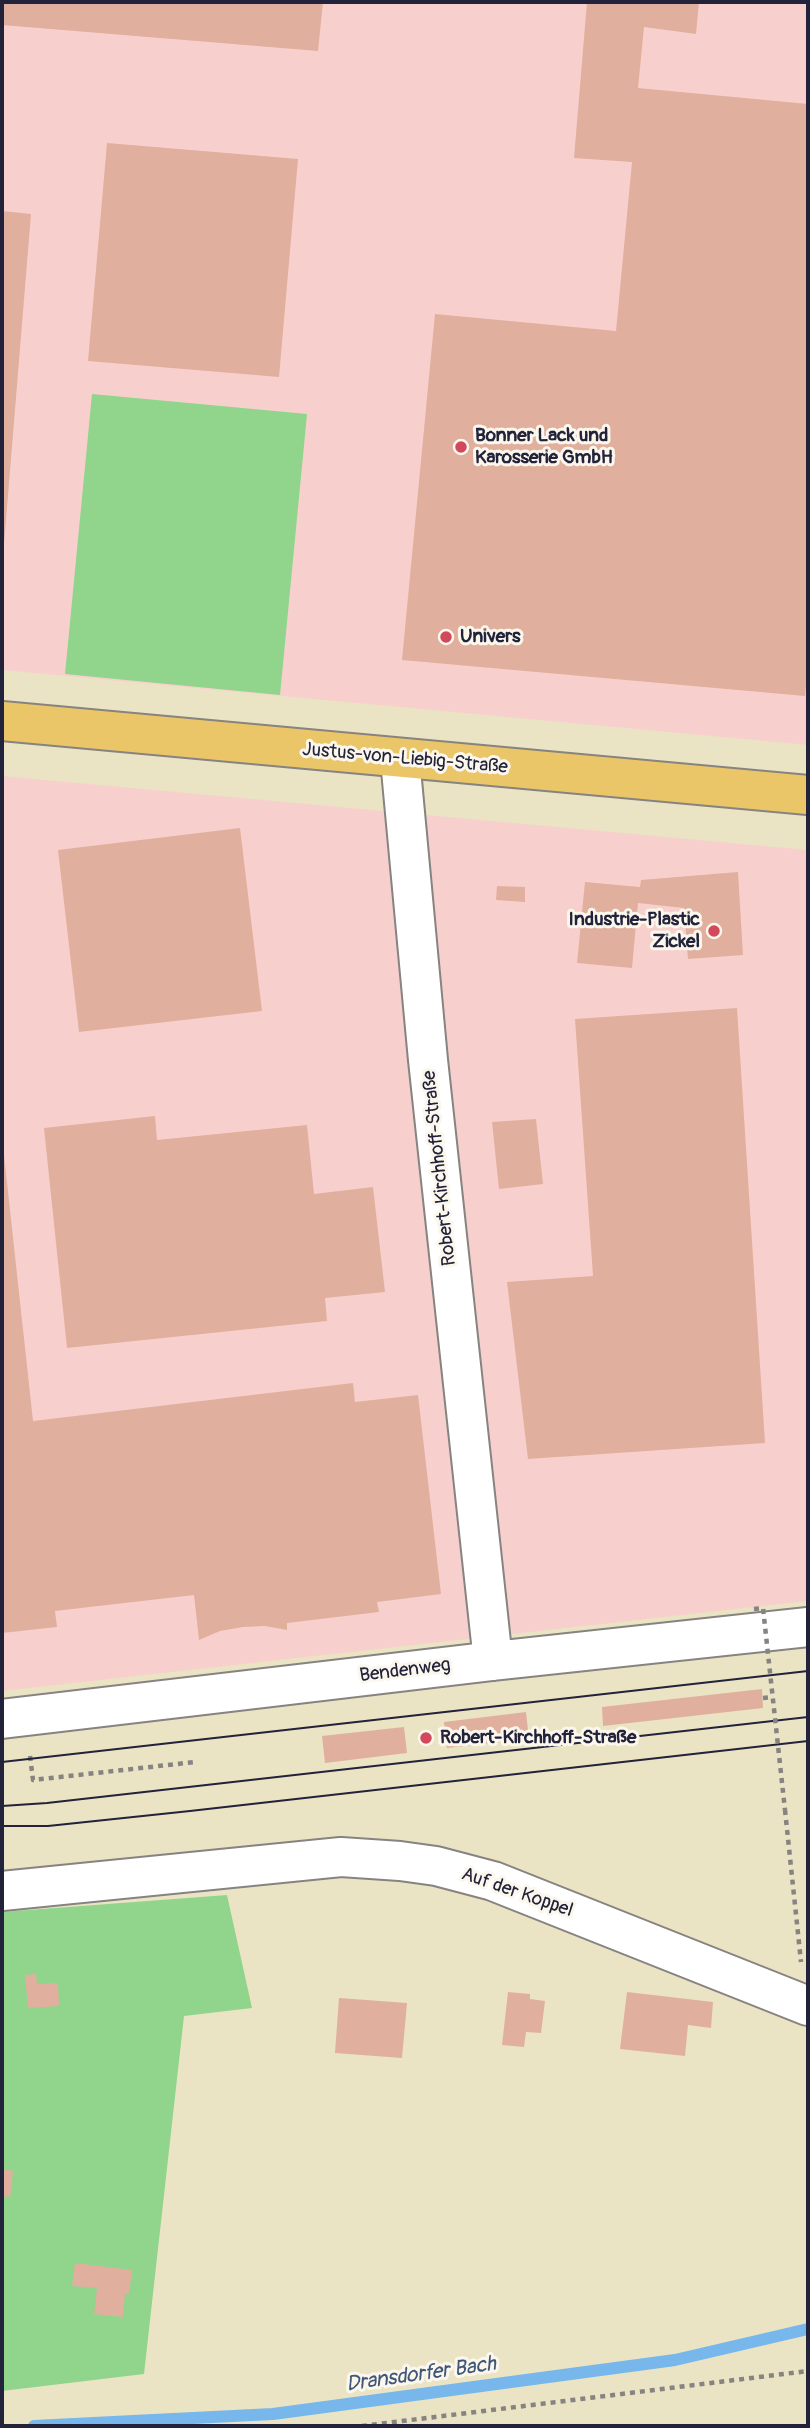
<!DOCTYPE html>
<meta charset="utf-8">
<style>
body{margin:0}
#map{position:relative;width:810px;height:2428px;overflow:hidden;background:#eae4c4;font-family:Pangolin,sans-serif}
canvas{display:block}
.frame{position:absolute;inset:0;border:4px solid #22223b;pointer-events:none}
</style>
<div id="map">
<canvas width="810" height="2428"></canvas>
<div class="frame"></div>
</div>
<script>
const c = document.querySelector('canvas').getContext('2d');
c.lineJoin = 'round';
function paint(path, color) {
  c.fillStyle = color;
  c.fill(path, 'evenodd');
}
function poly(rows) {
  const path = new Path2D();
  for (const r of rows) {
    path.moveTo(r[0], r[1]);
    for (let i = 2; i < r.length; i += 2) path.lineTo(r[i], r[i + 1]);
  }
  return path;
}
function strokePath(path, color, width, dash) {
  c.strokeStyle = color;
  c.lineWidth = width;
  c.lineCap = dash ? 'butt' : 'round';
  c.setLineDash(dash || []);
  c.stroke(path);
}
function label(font, color, halo, rows, align = 'center') {
  c.font = font + ' Pangolin,sans-serif';
  c.lineWidth = 6;
  c.setLineDash([]);
  c.textBaseline = 'middle';
  c.strokeStyle = halo;
  c.fillStyle = color;
  for (const [text, x, y, turn = 0] of rows) {
    c.save();
    c.translate(x, y);
    c.rotate((+turn || 0) * Math.PI / 180);
    c.textAlign = isNaN(turn) ? turn : align;
    if (halo) c.strokeText(text, 0, 0);
    c.fillText(text, 0, 0);
    c.restore();
  }
}
paint(poly([
 [2,2,808,2,808,745,2,670],
 [2,776,808,850,808,1601,2,1691]
]), '#f7d0cd');
paint(poly([
 [92,394,307,414,280,695,65,674],
 [227,1895,252,2008,184,2016,144,2374,2,2391,2,1912]
]), '#91d48c');
strokePath(poly([
 [34,2426,273,2414,675,2360,808,2329]
]), '#77b7eb', 12);
paint(poly([
 [2,2,323,2,318,51,2,25],
 [587,2,699,2,696,34,644,27,638,88,808,104,808,663,805,696,402,660,435,314,616,331,632,162,574,158],
 [107,143,298,159,279,377,88,361],
 [2,211,31,214,4,544,2,544],
 [240,828,262,1011,79,1032,58,850],
 [738,872,743,955,688,959,684,908,638,903,632,968,577,963,585,882,640,887,641,880],
 [497,886,525,887,525,902,496,900],
 [737,1008,765,1443,528,1459,507,1282,593,1276,575,1019],
 [155,1116,157,1140,307,1125,314,1194,373,1187,385,1292,325,1298,327,1321,67,1348,44,1128],
 [536,1119,543,1184,499,1189,492,1122],
 [2,1155,4,1155,33,1421,353,1383,355,1402,418,1395,441,1594,377,1602,379,1612,287,1623,287,1630,265,1626,243,1627,220,1631,199,1640,194,1595,55,1611,57,1627,2,1633],
 [762,1689,763,1708,603,1726,602,1707],
 [526,1712,529,1739,447,1748,444,1722],
 [404,1727,407,1753,325,1763,322,1736],
 [36,1974,37,1984,58,1983,59,2006,28,2008,25,1975],
 [508,1992,530,1994,530,1999,545,2001,541,2033,526,2032,524,2047,502,2045],
 [627,1992,713,2002,711,2028,688,2025,685,2056,620,2049],
 [339,1998,407,2003,402,2058,335,2053],
 [2,2169,13,2171,10,2197,2,2196],
 [75,2263,132,2270,129,2294,125,2294,123,2317,94,2314,97,2288,72,2286]
]), '#e1af9d');
const minor = poly([
 [400,759,428,1060,493,1661],
 [2,1719,493,1661,808,1627],
 [2,1891,341,1857,400,1861,436,1866,493,1881,808,2006]
]);
const major = poly([
 [2,721,808,795]
]);
strokePath(minor, '#868380', 42);
strokePath(major, '#868380', 42);
strokePath(poly([
 [763,1698,773,1697],
 [30,1756,33,1780,195,1762],
 [785,1810,801,1962],
 [362,2426,808,2371]
]), '#868380', 4.5, [5, 5]);
strokePath(minor, '#fff', 38);
strokePath(major, '#ebc669', 38);
strokePath(poly([
 [2,1762,808,1671],
 [2,1806,47,1803,808,1717],
 [2,1826,48,1826,190,1811,808,1741]
]), '#22223b', 2);
strokePath(poly([
 [754,1609,763,1608,785,1810]
]), '#868380', 4.5, [5, 5]);
for (const [x, y, r, color] of [
 [461,447,7,"#d1495b"],
 [446,637,7,"#d1495b"],
 [714,931,7,"#d1495b"],
 [426,1738,7,"#d1495b"]
]) {
  const dot = new Path2D();
  dot.arc(x, y, r, 0, 2 * Math.PI);
  c.fillStyle = color;
  c.fill(dot);
  strokePath(dot, '#fbf7ec', 2.5);
}
label('bold 19px', '#22223b', '#fbf7ec', [
 ["Bonner Lack und",475,436],
 ["Karosserie GmbH",475,458],
 ["Univers",460,637],
 ["Industrie-Plastic",700,920,"right"],
 ["Zickel",700,942,"right"],
 ["Robert-Kirchhoff-Straße",440,1738]
], 'left');
label('19px', '#22223b', '#fbf7ec', [
 ["Justus-von-Liebig-Straße",405,759,5],
 ["Robert-Kirchhoff-Straße",440,1168,-96],
 ["Bendenweg",405,1671,-7],
 ["Auf der Koppel",517,1893,19]
]);
label('italic 21px', '#405679', '#fbf7ec', [
 ["Dransdorfer Bach",421,2375,-8]
]);
</script>
